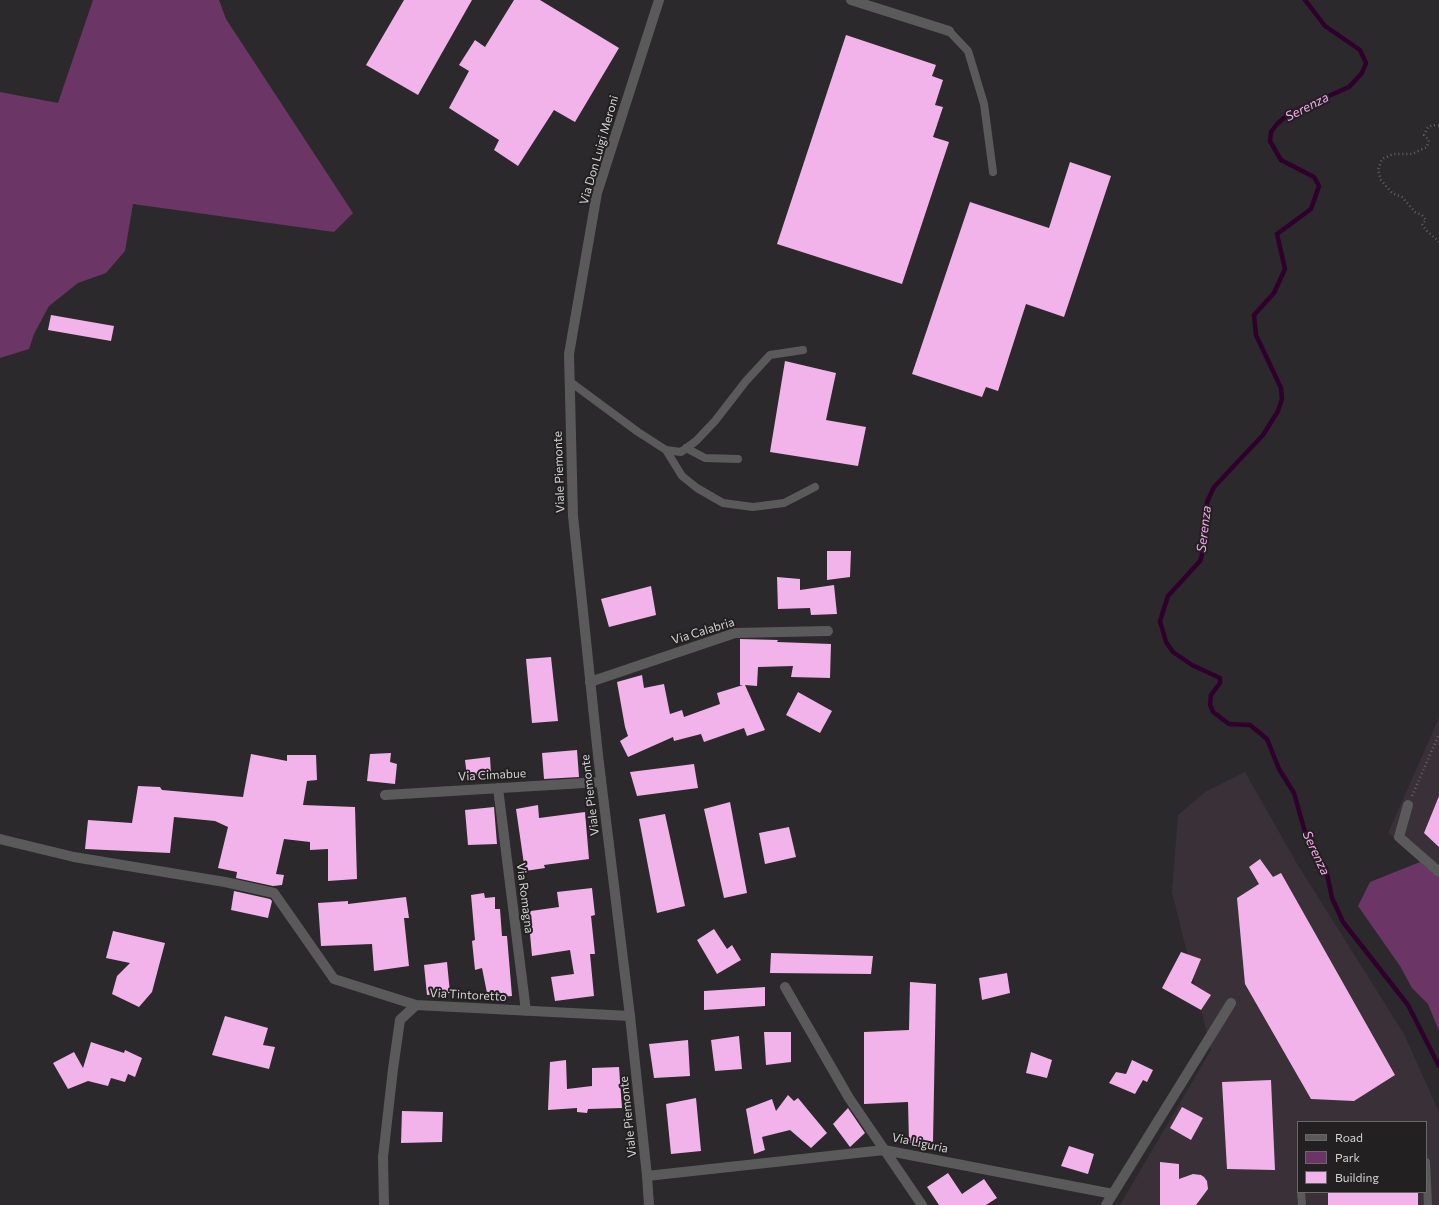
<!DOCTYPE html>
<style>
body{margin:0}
#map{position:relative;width:1439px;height:1205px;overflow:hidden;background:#2b292b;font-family:Commissioner,sans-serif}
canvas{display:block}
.legend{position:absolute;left:1297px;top:1121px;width:130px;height:72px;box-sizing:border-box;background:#222021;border:1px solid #696768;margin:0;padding:5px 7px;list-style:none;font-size:12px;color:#d3d2d3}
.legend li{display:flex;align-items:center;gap:8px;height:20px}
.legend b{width:20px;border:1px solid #696768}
</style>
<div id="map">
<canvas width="1439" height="1205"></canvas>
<ul class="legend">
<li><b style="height:5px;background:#5b5a5b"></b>Road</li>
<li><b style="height:11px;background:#6b3665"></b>Park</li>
<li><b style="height:11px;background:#f2b2ea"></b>Building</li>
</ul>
</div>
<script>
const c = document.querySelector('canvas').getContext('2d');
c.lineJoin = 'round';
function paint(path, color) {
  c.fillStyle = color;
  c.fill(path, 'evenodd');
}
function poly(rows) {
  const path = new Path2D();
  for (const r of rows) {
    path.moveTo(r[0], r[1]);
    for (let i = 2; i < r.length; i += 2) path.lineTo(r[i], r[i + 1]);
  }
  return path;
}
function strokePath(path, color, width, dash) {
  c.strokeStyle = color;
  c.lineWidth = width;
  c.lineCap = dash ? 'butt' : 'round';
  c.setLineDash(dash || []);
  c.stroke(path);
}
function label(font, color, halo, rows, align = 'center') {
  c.font = font + ' Commissioner,sans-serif';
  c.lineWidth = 4;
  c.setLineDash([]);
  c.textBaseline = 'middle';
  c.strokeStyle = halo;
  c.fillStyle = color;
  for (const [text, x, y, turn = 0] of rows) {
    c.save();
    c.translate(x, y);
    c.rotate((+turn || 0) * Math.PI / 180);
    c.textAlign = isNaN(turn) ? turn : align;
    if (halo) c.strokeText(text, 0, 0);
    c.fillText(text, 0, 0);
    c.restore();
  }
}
paint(poly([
 [1439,718,1439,878,1388,833],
 [1245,772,1296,862,1404,1034,1439,1112,1439,1205,1120,1205,1211,1050,1172,892,1178,815,1205,792],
 [1298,1122,1426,1122,1426,1192,1298,1192]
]), '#393137');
paint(poly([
 [93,0,219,0,226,19,353,213,334,232,133,204,125,251,106,273,78,283,49,306,34,334,29,349,0,358,0,92,58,103],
 [1420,862,1439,878,1439,1031,1428,1004,1412,988,1400,966,1358,906,1370,882]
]), '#6b3665');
strokePath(poly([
 [1305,0,1325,26,1360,50,1366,63,1362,73,1349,87,1290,113,1277,124,1271,132,1270,141,1281,160,1314,177,1319,186,1311,209,1277,234,1285,269,1274,293,1254,315,1256,335,1281,388,1282,399,1278,411,1263,435,1214,487,1207,502,1204,548,1200,561,1168,596,1160,621,1166,642,1173,652,1192,665,1220,678,1220,683,1211,695,1210,704,1213,712,1229,724,1250,725,1267,739,1279,769,1294,793,1307,839,1326,869,1332,898,1343,922,1408,1005,1439,1066]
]), '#30002d', 4.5);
paint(poly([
 [404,0,472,0,418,95,366,65],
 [514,0,540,0,619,48,575,122,554,110,518,166,494,150,499,140,449,108,469,71,459,65,475,40,485,47],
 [846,35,936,65,932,76,943,80,935,105,943,107,933,137,949,142,902,284,777,244],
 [1070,162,1111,176,1064,317,1026,304,998,391,986,387,982,397,912,374,970,202,1049,228],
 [51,315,114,326,111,341,48,330],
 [785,361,836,373,826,420,866,427,858,466,770,452],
 [827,551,851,551,850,577,827,580],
 [777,577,800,579,800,590,834,585,837,614,811,615,810,608,778,609],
 [651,586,656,615,609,627,601,599],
 [740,639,778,640,777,642,831,644,830,678,791,677,793,666,758,667,757,686,745,685,765,730,747,736,744,728,704,742,701,734,674,741,673,737,628,757,620,741,628,736,625,727,617,682,642,675,644,688,664,684,670,714,682,710,684,717,720,704,717,693,743,685,740,685],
 [551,657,558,721,532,723,526,659],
 [798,692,832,711,820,733,786,715],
 [577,750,579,777,544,779,542,753],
 [391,753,390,762,397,764,395,784,367,781,370,754],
 [251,754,287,761,287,755,316,755,317,780,307,781,303,805,355,807,357,879,328,881,328,849,310,850,310,842,284,839,276,874,284,875,282,885,273,886,236,878,237,872,218,868,228,827,215,821,174,817,170,853,85,849,88,820,132,823,138,786,160,787,162,790,243,797],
 [490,757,491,774,467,777,465,760],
 [694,764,698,788,637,796,630,772],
 [1439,796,1439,847,1424,833],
 [730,802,747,893,724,898,704,809],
 [538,805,539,818,585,812,589,859,544,865,545,868,525,871,516,809],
 [494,807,497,844,468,845,465,810],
 [665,814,685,906,657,913,639,819],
 [789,827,796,857,765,864,759,833],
 [1260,859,1273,877,1281,873,1395,1075,1354,1101,1311,1099,1245,984,1237,898,1259,884,1249,867],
 [592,888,595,915,591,916,595,954,590,954,594,996,555,1001,551,977,574,974,570,950,532,956,529,923,526,923,524,912,559,907,557,892],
 [234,891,270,899,272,901,268,918,231,910],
 [484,893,485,898,495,897,495,909,500,909,502,936,507,936,512,996,488,998,482,968,475,970,472,941,475,940,471,895],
 [406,897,409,918,404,918,409,966,374,971,372,944,321,946,318,903,348,901,348,904],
 [714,929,727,949,732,945,741,960,717,974,697,940],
 [113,931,165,943,152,992,139,1007,112,994,117,976,130,963,106,958],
 [1181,952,1201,959,1191,983,1211,995,1201,1010,1162,988],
 [771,953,873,956,871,974,770,973],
 [447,962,450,993,427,995,424,965],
 [1007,973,1010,993,982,1000,979,978],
 [910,982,936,984,933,1142,909,1143,908,1102,864,1104,864,1032,909,1030],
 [765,987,765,1006,704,1010,704,991],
 [225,1016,268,1028,263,1045,275,1047,269,1069,212,1055],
 [764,1032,791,1032,791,1062,766,1065],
 [739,1036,742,1069,715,1071,711,1040],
 [688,1040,690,1076,654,1078,649,1044],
 [91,1042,124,1053,125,1050,142,1058,135,1077,128,1074,125,1082,111,1078,108,1086,88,1081,68,1089,53,1063,74,1052,83,1068],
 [1031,1052,1052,1060,1047,1078,1026,1073],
 [566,1060,567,1089,592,1086,592,1068,619,1067,622,1108,588,1109,587,1113,577,1112,577,1108,548,1110,550,1062],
 [1132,1060,1153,1070,1147,1082,1143,1080,1135,1094,1109,1083,1116,1072,1126,1074],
 [1271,1080,1275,1170,1227,1169,1222,1082],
 [788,1095,794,1101,798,1098,827,1133,811,1148,790,1130,762,1137,765,1150,754,1154,746,1109,772,1099,776,1111],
 [696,1098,701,1151,671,1154,666,1104],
 [1182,1107,1203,1118,1191,1140,1170,1128],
 [848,1108,865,1133,850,1147,833,1124],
 [402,1111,443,1112,442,1142,401,1143],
 [1069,1146,1094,1154,1088,1174,1061,1166],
 [1160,1162,1179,1164,1179,1179,1193,1174,1201,1175,1204,1177,1207,1181,1208,1189,1196,1205,1160,1205],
 [948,1173,962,1194,984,1179,997,1198,986,1205,939,1205,927,1187],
 [1328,1192,1418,1192,1418,1205,1328,1205]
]), '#f2b2ea');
strokePath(poly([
 [1439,126,1433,125,1428,127,1424,135,1429,140,1427,147,1412,154,1393,154,1382,159,1378,170,1381,180,1386,186,1392,193,1402,197,1415,212,1422,215,1426,220,1422,224,1426,230,1439,242],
 [1412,796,1439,734]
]), '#626162', 2.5, [1, 3]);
strokePath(poly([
 [949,31,968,51,984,104,993,172],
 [569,381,638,432,666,450,681,452,696,441,715,421,746,381,770,355,803,350],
 [686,448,705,458,738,459],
 [666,450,682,476,697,488,723,503,753,507,784,503,815,487],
 [1426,1162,1428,1205],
 [1301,1192,1302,1205]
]), '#5b5a5b', 8);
strokePath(poly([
 [851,0,949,31],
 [590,682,735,633,828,631],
 [498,788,526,1011],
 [385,795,601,782],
 [1408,805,1399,837,1439,872],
 [0,839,74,857,225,882,274,893,334,979,416,1005],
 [785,987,849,1098,922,1205],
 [647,1176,884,1150,1113,1194],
 [384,1205,383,1157,393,1069,400,1020,416,1005,630,1016],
 [1106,1205,1231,1003]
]), '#5b5a5b', 10);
strokePath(poly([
 [649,1205,647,1176,630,1016,598,755,573,516,569,354,597,193,659,0]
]), '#5b5a5b', 10);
label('12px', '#d3d2d3', '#222021', [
 ["Via Don Luigi Meroni",599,150,-74],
 ["Viale Piemonte",559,472,-92],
 ["Via Calabria",703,631,-17],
 ["Via Cimabue",492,775,-3],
 ["Viale Piemonte",590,795,-97],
 ["Via Romagna",525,898,83],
 ["Via Tintoretto",468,995,3],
 ["Viale Piemonte",628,1117,-96],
 ["Via Liguria",920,1143,12]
]);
label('italic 13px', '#faa7ef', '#222021', [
 ["Serenza",1307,107,-27],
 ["Serenza",1204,529,-83],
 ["Serenza",1316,853,65]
]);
</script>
